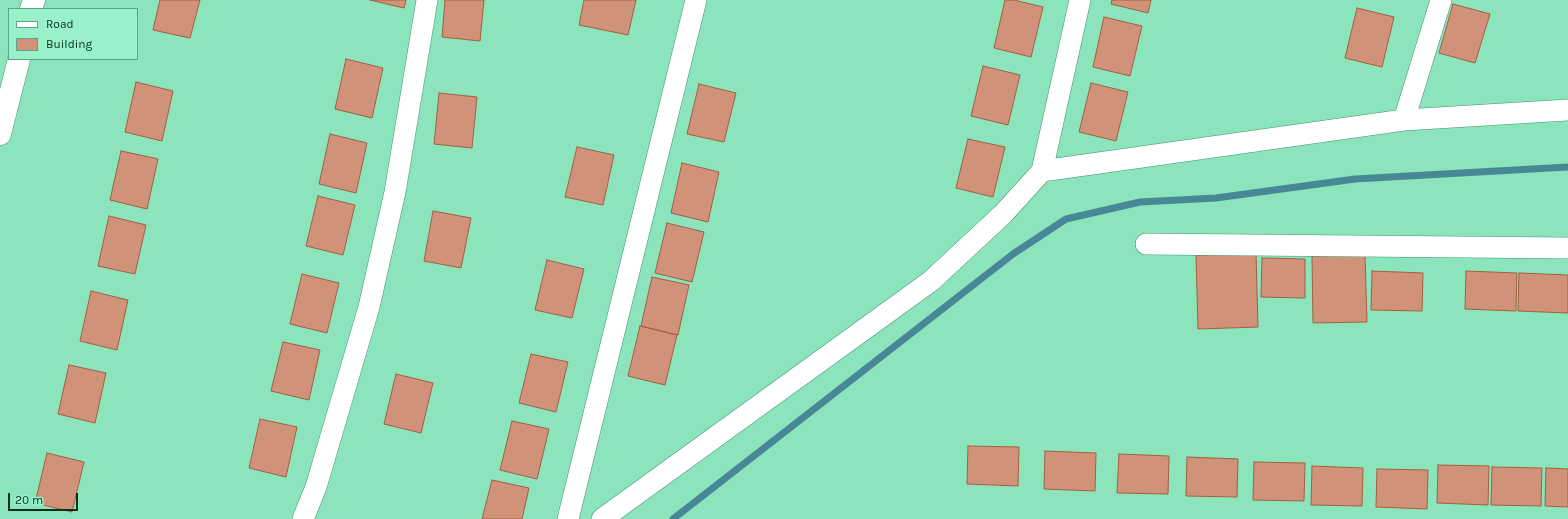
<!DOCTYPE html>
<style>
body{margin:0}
#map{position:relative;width:1568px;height:519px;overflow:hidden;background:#8be4bc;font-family:Karla,sans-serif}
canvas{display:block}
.legend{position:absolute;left:8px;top:8px;width:130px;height:52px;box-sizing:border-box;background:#98f1c9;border:1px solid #5ea486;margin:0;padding:5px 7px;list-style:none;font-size:12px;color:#083021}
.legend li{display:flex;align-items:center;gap:8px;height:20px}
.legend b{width:20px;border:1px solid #5ea486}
.scale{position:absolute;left:8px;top:493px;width:70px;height:18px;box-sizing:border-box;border:2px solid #083021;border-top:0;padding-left:5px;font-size:12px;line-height:14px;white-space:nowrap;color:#083021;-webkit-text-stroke:3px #98f1c9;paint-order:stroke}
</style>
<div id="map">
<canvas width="1568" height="519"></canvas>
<ul class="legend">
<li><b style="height:5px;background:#fff"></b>Road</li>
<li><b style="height:11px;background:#d0937a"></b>Building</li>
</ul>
<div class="scale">20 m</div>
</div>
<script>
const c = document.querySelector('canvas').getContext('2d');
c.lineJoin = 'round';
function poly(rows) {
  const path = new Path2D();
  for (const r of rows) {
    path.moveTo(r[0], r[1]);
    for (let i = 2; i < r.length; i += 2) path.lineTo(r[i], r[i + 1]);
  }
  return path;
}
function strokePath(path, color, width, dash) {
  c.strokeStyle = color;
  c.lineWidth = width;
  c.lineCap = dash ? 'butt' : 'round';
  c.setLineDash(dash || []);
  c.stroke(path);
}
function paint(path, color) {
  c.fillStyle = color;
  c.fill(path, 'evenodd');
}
strokePath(poly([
 [673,519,1013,254,1066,219,1140,202,1216,198,1355,179,1568,167]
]), '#488896', 7);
const building = poly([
 [160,0,200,0,190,38,153,30,160,0],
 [370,0,406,0,404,8,370,0],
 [445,0,484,0,480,41,442,37,445,0],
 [584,0,636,0,628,35,579,25,584,0],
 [1005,0,1014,0,1043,7,1031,57,994,48,1005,0],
 [1112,0,1151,0,1148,13,1111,4,1112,0],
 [1453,4,1490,14,1475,63,1439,53,1453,4],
 [1357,8,1394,17,1382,67,1345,58,1357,8],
 [1104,17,1142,26,1130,76,1093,67,1104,17],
 [346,59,383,68,372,118,335,109,346,59],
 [983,66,1020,75,1008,125,971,116,983,66],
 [136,82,173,91,162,141,125,132,136,82],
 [1091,83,1128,92,1116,141,1079,132,1091,83],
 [699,84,736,93,724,142,687,134,699,84],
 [439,93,477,97,472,148,434,144,439,93],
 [330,134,367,143,356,193,319,184,330,134],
 [968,139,1005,147,993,197,956,188,968,139],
 [577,147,614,155,603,205,565,197,577,147],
 [121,151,158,159,147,209,110,200,121,151],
 [682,163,719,172,708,222,671,213,682,163],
 [318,196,355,205,343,255,306,246,318,196],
 [433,211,471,218,461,268,424,261,433,211],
 [109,216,146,225,135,274,98,266,109,216],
 [667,223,704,232,692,282,655,273,667,223],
 [1256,253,1258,327,1198,329,1196,255,1256,253],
 [1365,255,1367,322,1313,323,1312,256,1365,255],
 [1262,258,1305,259,1305,298,1261,297,1262,258],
 [547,260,584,269,572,318,535,310,547,260],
 [1372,271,1423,273,1422,311,1371,310,1372,271],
 [1466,271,1517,273,1516,311,1465,309,1466,271],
 [1519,273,1568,275,1568,313,1518,311,1519,273],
 [302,274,339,283,327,333,290,324,302,274],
 [652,277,689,285,678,335,641,326,652,277],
 [91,291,128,300,117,350,80,341,91,291],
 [640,326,677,335,665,385,628,376,640,326],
 [283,342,320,350,309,400,271,391,283,342],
 [531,354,568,362,556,412,519,403,531,354],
 [69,365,106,373,95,423,58,414,69,365],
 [396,374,433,383,421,433,384,424,396,374],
 [260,419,297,427,286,477,249,468,260,419],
 [512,421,549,429,537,479,500,470,512,421],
 [968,446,1019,447,1018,486,967,484,968,446],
 [1045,451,1096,453,1095,491,1044,489,1045,451],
 [47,453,84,462,72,512,35,503,47,453],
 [1119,454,1169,456,1168,494,1117,493,1119,454],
 [1187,457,1238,459,1237,497,1186,496,1187,457],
 [1254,462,1305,463,1304,501,1253,500,1254,462],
 [1438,465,1489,466,1488,505,1437,503,1438,465],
 [1312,466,1363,468,1362,506,1311,505,1312,466],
 [1492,467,1542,468,1541,506,1491,505,1492,467],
 [1546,468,1568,469,1568,507,1545,506,1546,468],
 [1377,469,1428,470,1427,509,1376,507,1377,469],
 [492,480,529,488,522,519,482,519,492,480]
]);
paint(building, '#d0937a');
strokePath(building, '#a45e3e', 1);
const minor = poly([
 [1404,120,1441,0],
 [1042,171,1080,0],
 [1146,244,1568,248],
 [303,519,316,487,369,307,395,192,427,0],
 [568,519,696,0],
 [602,519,931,281,1003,214,1042,171,1404,120,1568,110]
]);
const tertiary = poly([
 [31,9,34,0],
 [0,134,19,59]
]);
strokePath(minor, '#3c9672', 22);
strokePath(tertiary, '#3c9672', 23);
strokePath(minor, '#fff', 21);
strokePath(tertiary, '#fff', 22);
</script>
